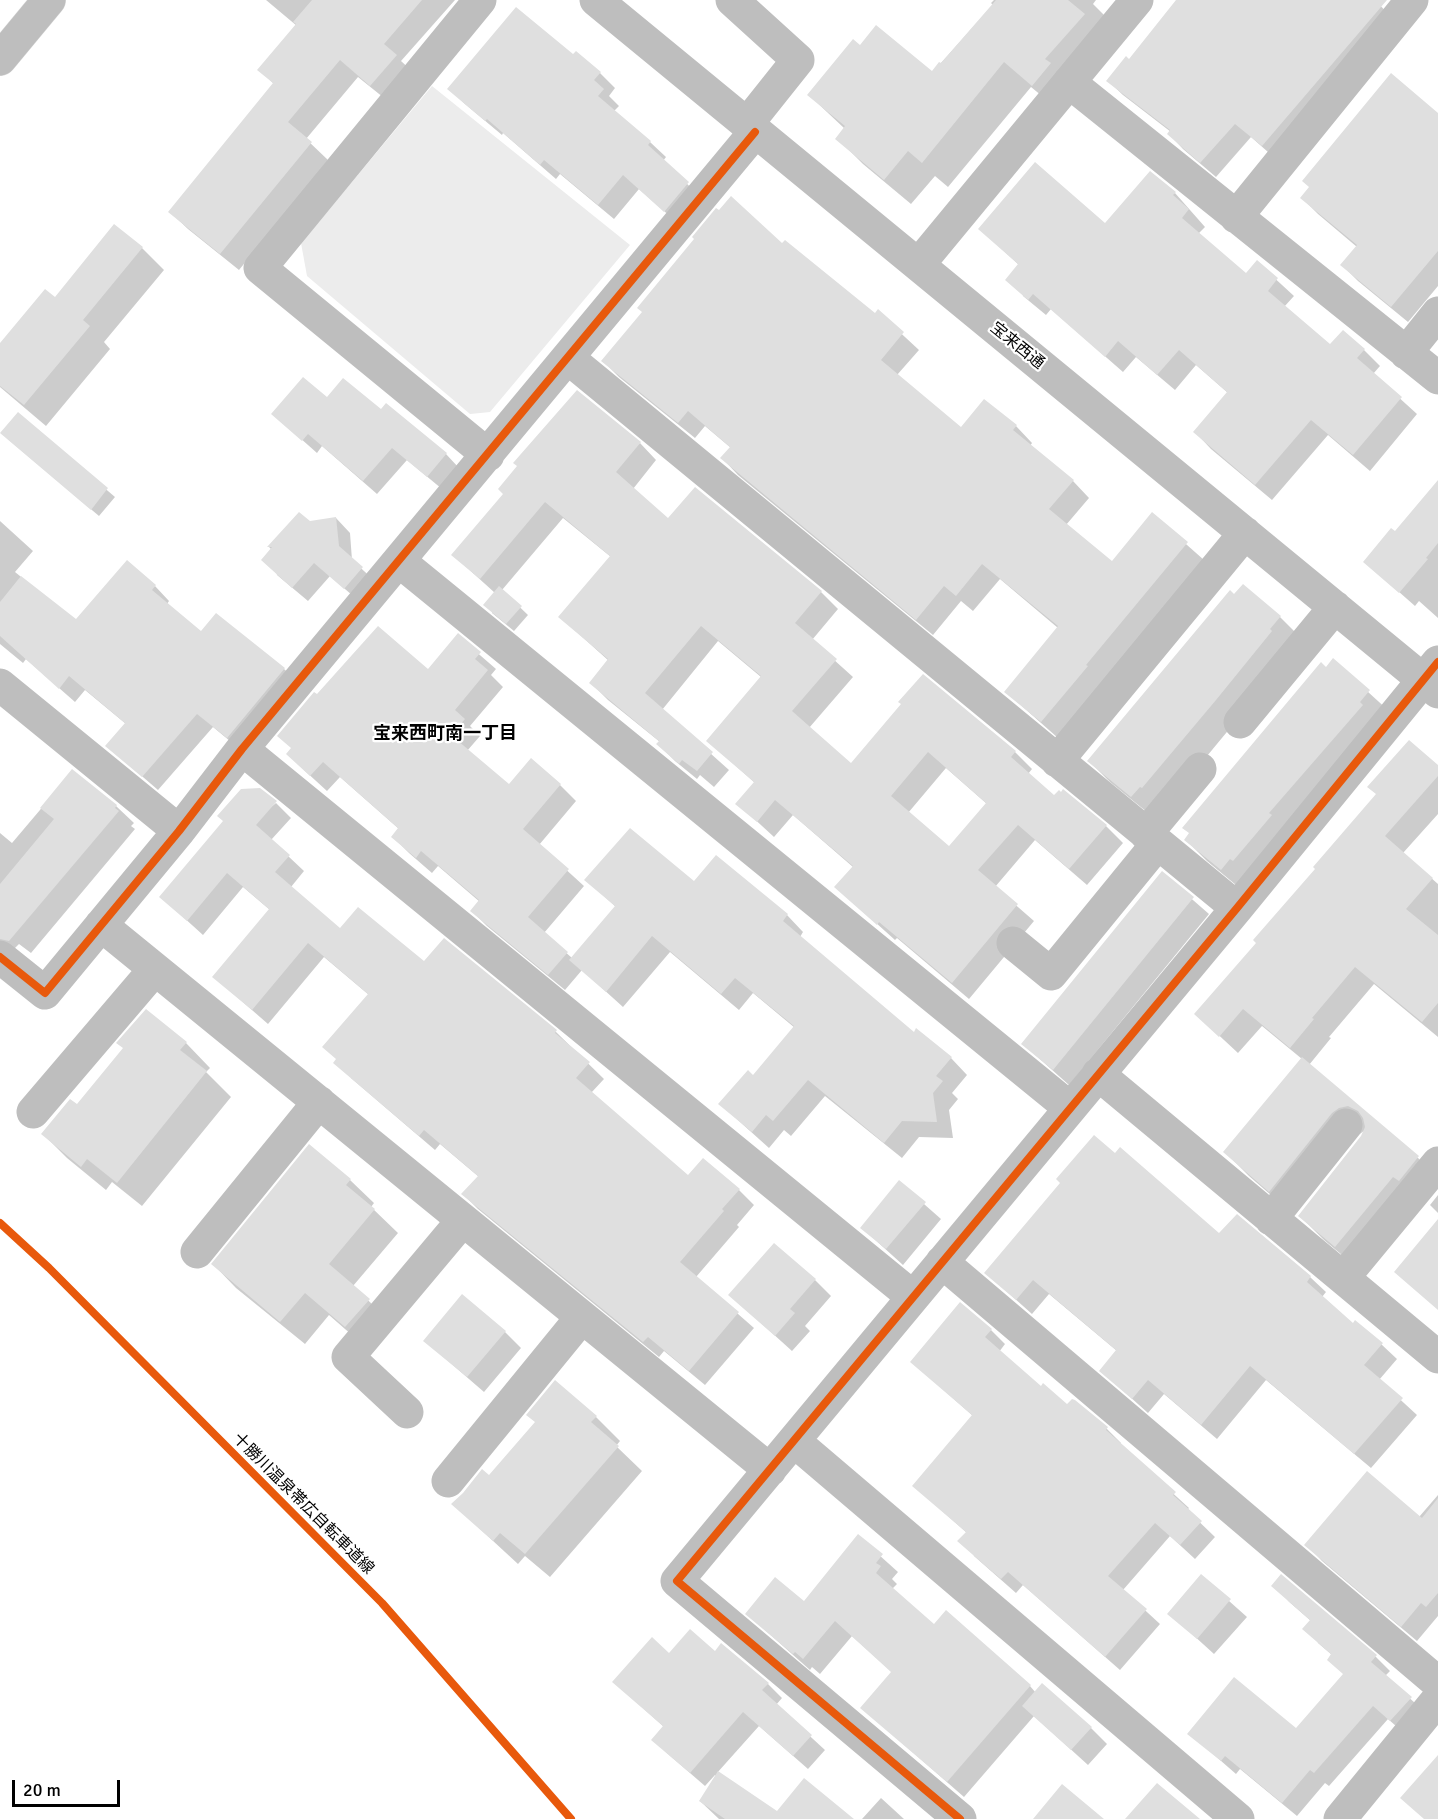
<!DOCTYPE html>
<meta charset="utf-8">
<style>
body{margin:0}
#map{position:relative;width:1438px;height:1819px;overflow:hidden;background:#fff;font-family:Signika,sans-serif}
canvas{display:block}
.scale{position:absolute;left:12px;top:1780px;width:108px;height:27px;box-sizing:border-box;border:3px solid #000;border-top:0;padding-left:8px;font-size:18px;line-height:21px;white-space:nowrap;color:#000;-webkit-text-stroke:4px #fff;paint-order:stroke}
</style>
<div id="map">
<canvas width="1438" height="1819"></canvas>
<div class="scale">20 m</div>
</div>
<script>
const c = document.querySelector('canvas').getContext('2d');
c.lineJoin = 'round';
function paint(path, color) {
  c.fillStyle = color;
  c.fill(path, 'evenodd');
}
function poly(rows) {
  const path = new Path2D();
  for (const r of rows) {
    path.moveTo(r[0], r[1]);
    for (let i = 2; i < r.length; i += 2) path.lineTo(r[i], r[i + 1]);
  }
  return path;
}
function strokePath(path, color, width, dash) {
  c.strokeStyle = color;
  c.lineWidth = width;
  c.lineCap = dash ? 'butt' : 'round';
  c.setLineDash(dash || []);
  c.stroke(path);
}
function label(font, color, halo, rows, align = 'center') {
  c.font = font + ' Signika,"Noto Sans JP",sans-serif';
  c.lineWidth = 4.5;
  c.setLineDash([]);
  c.textBaseline = 'middle';
  c.strokeStyle = halo;
  c.fillStyle = color;
  for (const [text, x, y, turn = 0] of rows) {
    c.save();
    c.translate(x, y);
    c.rotate((+turn || 0) * Math.PI / 180);
    c.textAlign = isNaN(turn) ? turn : align;
    if (halo) c.strokeText(text, 0, 0);
    c.fillText(text, 0, 0);
    c.restore();
  }
}
paint(poly([
 [432,86,630,245,490,412,470,414,307,276,301,243]
]), '#ececec');
paint(poly([
 [266,0,455,0,401,61,414,73,389,102,358,77,306,139,328,160,239,270,188,229,170,212,274,84,260,70,297,26],
 [994,0,1096,0,1093,4,1109,20,1059,110,1031,87,948,187,935,176,911,204,863,164,837,138,845,129,809,95,860,48,932,73,993,5,991,3],
 [1178,0,1375,0,1396,22,1277,160,1251,137,1216,177,1183,149,1169,134,1171,132,1123,95,1108,81,1129,61],
 [573,56,600,73,615,88,609,96,619,106,614,111,650,142,666,157,663,161,703,199,681,226,639,189,614,219,560,174,556,179,503,133,502,135,465,104,449,89],
 [1438,115,1438,286,1408,322,1358,281,1342,265,1357,247,1318,214,1302,198],
 [1175,193,1205,227,1198,234,1246,275,1257,262,1294,296,1284,307,1331,346,1364,350,1380,366,1373,374,1417,414,1370,471,1328,435,1272,500,1211,449,1195,432,1228,393,1196,365,1175,390,1136,357,1123,372,1051,309,1046,315,1023,296,1019,265,980,229,1105,225],
 [114,226,142,248,164,270,104,342,110,349,46,426,0,387,0,345,55,299],
 [783,245,875,315,878,312,919,350,897,375,961,429,1016,426,1032,443,1030,446,1073,481,1089,498,1066,525,1112,563,1152,514,1204,560,1058,738,1006,692,1058,628,1000,579,973,611,961,601,933,635,738,475,722,458,731,448,705,426,695,438,619,377,603,361],
 [327,399,446,454,459,468,442,489,407,460,377,494,322,446,317,453,273,414],
 [18,414,115,497,99,516,9,440],
 [640,443,656,460,633,489,668,520,821,592,838,609,812,640,853,677,809,728,851,766,903,704,923,676,1015,752,1032,769,1028,774,1054,798,1063,791,1106,826,1123,843,1087,885,1035,840,995,887,1034,921,969,999,897,938,895,940,836,887,853,867,793,815,774,837,737,803,755,783,708,741,761,677,718,641,662,710,729,770,714,787,700,775,697,779,675,761,658,744,660,742,608,700,591,683,609,661,560,617,611,557,563,518,502,590,528,615,514,631,492,613,495,593,453,555],
 [946,768,987,804,949,848,908,813],
 [1438,482,1438,618,1419,601,1415,606,1365,562,1395,533],
 [299,514,310,523,336,518,350,533,352,560,376,582,360,602,330,576,308,601,277,575,272,550,269,547],
 [0,521,33,551,15,572,76,621,155,586,169,601,167,604,201,633,284,669,299,683,242,751,213,727,158,790,107,746,126,724,85,690,75,702,26,659,23,663,0,644],
 [1243,586,1280,617,1301,638,1236,721,1164,808,1153,817,1110,782,1089,761],
 [458,636,496,669,491,675,503,687,470,726,480,736,467,751,509,786,560,785,576,801,539,845,584,886,544,933,572,958,616,907,586,880,694,883,787,915,803,932,800,937,914,1034,951,1058,967,1075,952,1093,958,1099,949,1110,953,1138,919,1137,902,1158,825,1096,791,1136,784,1130,769,1148,720,1104,753,1077,795,1028,753,993,739,1010,670,952,623,1007,582,970,565,990,487,926,472,911,480,902,438,866,432,873,409,853,393,837,399,829,340,777,327,791,304,770,317,696,428,671],
 [1333,660,1390,712,1242,890,1207,861,1186,840],
 [1438,767,1438,814,1403,853,1438,884,1438,1037,1374,984,1329,1037,1331,1038,1309,1065,1418,1158,1438,1177,1360,1270,1324,1240,1300,1216,1362,1137,1365,1130,1356,1137,1294,1215,1249,1176,1225,1152,1302,1059,1262,1026,1238,1053,1196,1014],
 [73,771,116,806,134,823,131,826,135,829,31,953,19,944,0,963,0,833,12,843],
 [276,803,291,818,271,840,304,871,291,887,340,931,424,963,556,1032,604,1079,591,1093,688,1177,739,1190,754,1205,737,1225,739,1227,696,1277,754,1328,705,1385,664,1351,659,1357,478,1209,463,1194,479,1177,440,1144,435,1150,351,1078,369,995,324,957,268,1024,214,977,270,910,243,887,203,935,161,897],
 [1162,873,1209,914,1069,1085,1023,1044],
 [146,1011,186,1043,210,1068,206,1072,231,1097,142,1206,112,1182,106,1190,67,1158,43,1134,77,1106,124,1049],
 [309,1146,350,1180,374,1203,371,1207,398,1233,353,1286,393,1324,369,1350,329,1315,305,1344,236,1288,213,1264],
 [899,1182,941,1219,903,1265,862,1228],
 [1438,1195,1438,1213,1430,1205],
 [1237,1216,1310,1277,1326,1292,1322,1297,1353,1325,1381,1344,1397,1359,1379,1380,1417,1415,1371,1468,1266,1380,1217,1439,1164,1394,1148,1413,1101,1371,1117,1351,1049,1294,1032,1314,986,1273,1219,1235],
 [815,1280,831,1296,805,1326,810,1331,792,1351,730,1295],
 [991,1330,1005,1344,999,1352,1041,1388,1067,1407,1107,1429,1121,1443,1120,1445,1189,1508,1187,1510,1215,1537,1195,1559,1170,1536,1123,1590,1160,1624,1120,1670,1023,1585,1016,1593,974,1556,967,1533,914,1486,973,1416,912,1362],
 [505,1332,521,1348,484,1392,425,1341],
 [596,1417,620,1441,616,1446,642,1471,550,1577,525,1556,518,1564,453,1504,489,1477,537,1423],
 [1438,1495,1438,1616,1417,1641,1322,1561,1307,1545,1419,1517],
 [858,1536,898,1572,892,1579,897,1584,892,1589,934,1626,1030,1686,1036,1693,1091,1728,1107,1744,1088,1765,1034,1716,964,1797,862,1708,893,1673,852,1636,820,1674,812,1667,810,1670,747,1614,804,1603],
 [1201,1576,1247,1617,1214,1654,1170,1614],
 [1287,1600,1376,1657,1390,1671,1385,1676,1425,1712,1405,1734,1388,1719,1329,1786,1325,1783,1297,1816,1240,1769,1236,1774,1189,1733,1296,1730,1344,1675,1332,1655,1318,1643,1311,1621],
 [715,1653,768,1684,782,1698,776,1705,825,1750,808,1769,759,1726,717,1773,777,1813,852,1819,719,1819,700,1801,716,1776,715,1775,705,1786,668,1754,654,1740,664,1727,614,1682,670,1655],
 [881,1798,904,1819,862,1819]
]), '#0003');
paint(poly([
 [312,0,422,0,384,44,397,55,370,86,340,60,288,122,312,142,220,254,168,212,273,83,257,70,296,24,293,22],
 [996,0,1068,0,1085,14,1045,59,1051,63,1032,86,1004,62,922,163,908,151,884,180,835,139,845,126,807,95,853,39,860,45,876,25,932,71,939,62,941,63],
 [1176,0,1387,0,1262,146,1235,124,1200,163,1167,134,1170,130,1106,81,1126,56,1129,59],
 [516,7,573,54,576,51,601,72,594,80,604,89,598,96,651,141,648,145,689,182,664,212,623,175,598,205,544,160,540,165,487,119,485,121,447,89],
 [1391,73,1438,113,1438,251,1391,307,1340,265,1357,245,1300,198,1309,187,1302,181],
 [1035,162,1105,223,1150,171,1176,192,1173,195,1189,209,1182,218,1246,273,1257,260,1278,278,1268,291,1330,344,1343,330,1365,349,1357,358,1402,397,1353,455,1311,420,1255,485,1193,432,1227,392,1179,350,1157,375,1118,341,1105,357,1033,294,1028,300,1005,280,1018,264,978,229],
 [731,196,782,243,785,240,875,313,878,309,904,332,881,360,961,427,984,399,1017,425,1013,430,1074,480,1049,509,1112,561,1152,512,1188,542,1086,665,1088,666,1041,722,1004,692,1058,626,982,564,956,596,944,586,916,620,720,458,730,447,688,411,678,423,601,361,642,312,637,308,694,239,692,237,716,208,719,210],
 [114,224,143,247,83,320,90,326,24,405,0,386,0,343,45,289,55,297],
 [303,377,327,397,343,378,381,409,386,403,447,453,427,477,392,448,363,481,308,434,302,441,271,414],
 [577,390,641,442,616,472,668,518,695,487,822,591,795,623,837,659,792,711,851,763,901,704,898,702,923,674,1016,751,1011,757,1054,795,1059,790,1061,792,1063,789,1107,825,1069,869,1018,825,978,870,1018,904,952,983,879,922,877,925,834,887,853,866,775,800,757,822,735,804,754,782,706,741,761,676,701,626,645,693,713,752,697,771,682,760,679,764,656,744,659,741,589,683,608,659,558,617,610,556,545,502,480,579,451,555,503,494,498,489,517,466,513,463],
 [928,752,986,803,949,846,891,796],
 [18,412,108,488,91,510,0,433],
 [1438,480,1438,543,1426,558,1428,559,1399,593,1363,562,1391,528,1395,531],
 [299,512,310,521,336,517,339,546,363,567,344,589,314,563,292,588,261,560,272,547,267,547],
 [127,560,156,585,152,590,201,631,216,613,285,668,227,738,197,714,142,777,105,746,125,723,69,676,59,689,0,636,0,602,21,576,76,619],
 [1243,584,1281,616,1270,629,1272,631,1216,700,1142,788,1140,787,1131,797,1087,761,1230,590,1234,594],
 [499,586,522,606,506,624,483,605],
 [378,626,428,669,458,633,481,652,475,659,488,670,455,710,465,719,451,735,509,784,531,758,561,784,523,829,569,869,528,917,568,952,548,975,470,911,479,900,421,851,416,858,391,837,398,828,323,762,310,776,286,754,291,748,277,736,314,692,317,694],
 [1333,658,1370,690,1360,702,1363,705,1269,813,1272,815,1233,861,1230,859,1221,870,1184,840,1189,833,1182,828,1321,662,1326,667],
 [1409,740,1438,765,1438,776,1385,836,1433,878,1406,909,1438,935,1438,1003,1422,1022,1355,967,1312,1018,1314,1019,1290,1048,1243,1009,1219,1037,1194,1014,1256,943,1253,940,1315,869,1313,867,1376,794,1367,787],
 [72,769,117,805,115,808,119,811,9,941,0,939,0,884,54,819,40,808],
 [260,788,277,801,256,825,290,855,275,872,340,928,358,907,424,961,444,938,557,1030,555,1033,590,1062,576,1078,688,1175,703,1158,740,1189,722,1209,724,1211,680,1262,739,1312,689,1371,648,1337,643,1342,461,1194,478,1176,424,1130,419,1136,333,1063,336,1059,322,1047,368,994,308,943,252,1010,212,977,269,909,227,873,187,921,159,897,223,821,217,816,241,789],
 [630,828,694,881,716,855,788,914,783,921,914,1032,916,1028,952,1057,936,1076,943,1081,933,1093,937,1122,902,1121,884,1143,808,1080,773,1121,766,1115,752,1132,718,1104,748,1070,753,1075,794,1026,735,978,721,994,652,936,606,992,569,960,615,906,584,880],
 [1162,871,1194,897,1053,1070,1021,1044],
 [146,1009,187,1042,180,1050,207,1071,117,1183,87,1159,81,1167,41,1134,70,1099,77,1104,123,1048,116,1043],
 [1302,1057,1419,1156,1399,1181,1393,1177,1335,1247,1298,1216,1361,1136,1365,1127,1363,1118,1358,1111,1348,1106,1339,1108,1332,1113,1269,1192,1223,1152],
 [1094,1135,1115,1153,1120,1147,1219,1233,1237,1214,1311,1276,1307,1282,1353,1323,1355,1320,1383,1343,1364,1365,1403,1398,1354,1454,1250,1366,1201,1425,1148,1380,1132,1399,1099,1371,1116,1350,1033,1280,1016,1300,984,1273,1060,1183,1056,1179],
 [309,1144,351,1179,346,1185,375,1209,329,1264,370,1299,345,1327,305,1293,280,1322,211,1264],
 [899,1180,926,1202,886,1249,860,1228],
 [1438,1219,1438,1310,1394,1272],
 [774,1243,816,1279,790,1309,795,1313,775,1336,728,1295],
 [462,1294,506,1331,467,1377,423,1341],
 [960,1302,992,1329,985,1337,1041,1386,1043,1383,1067,1404,1072,1399,1075,1400,1108,1427,1106,1430,1176,1492,1173,1495,1202,1521,1180,1545,1155,1523,1108,1576,1147,1609,1105,1657,1008,1572,1001,1579,988,1568,957,1541,966,1532,912,1486,972,1415,910,1362],
 [555,1380,597,1416,591,1422,619,1446,525,1554,500,1533,493,1541,451,1504,463,1493,482,1469,489,1475,535,1422,526,1415],
 [1367,1471,1422,1518,1438,1498,1438,1593,1426,1607,1421,1603,1401,1627,1304,1545],
 [858,1534,883,1554,876,1563,881,1566,876,1573,934,1624,946,1610,1031,1685,947,1782,860,1708,891,1672,835,1621,803,1659,795,1652,793,1654,745,1614,775,1577,804,1601],
 [1201,1574,1231,1599,1197,1639,1167,1614],
 [1281,1574,1377,1655,1371,1662,1412,1697,1390,1721,1373,1706,1314,1773,1310,1770,1282,1803,1225,1756,1221,1761,1187,1734,1234,1677,1296,1728,1343,1674,1327,1660,1331,1654,1302,1629,1310,1620,1271,1586],
 [690,1629,715,1651,721,1643,769,1683,762,1690,812,1735,793,1756,743,1712,690,1773,651,1740,663,1726,612,1682,652,1637,669,1653],
 [1042,1683,1092,1727,1071,1750,1022,1706],
 [1438,1755,1438,1819,1424,1819,1400,1798],
 [718,1771,777,1811,804,1778,854,1819,725,1819,699,1801],
 [1157,1783,1200,1819,1125,1819],
 [1062,1784,1104,1819,1033,1819]
]), '#dfdfdf');
const major = poly([
 [0,59,49,0]
]);
strokePath(major, '#dbdbdb', 34);
strokePath(poly([
 [480,0,260,268,488,455],
 [596,0,1438,692],
 [732,0,798,60,747,124],
 [1069,82,1438,378],
 [1236,217,1412,0],
 [919,264,1137,0],
 [1406,353,1438,313],
 [568,358,1237,908],
 [399,561,1070,1108],
 [0,685,179,831],
 [1240,722,1335,607],
 [242,749,913,1297],
 [1057,761,1245,533],
 [1146,834,1200,769],
 [101,925,770,1470],
 [1013,943,1051,974,1158,843],
 [0,957,45,993,179,831,242,749,755,132],
 [1098,1074,1438,1357],
 [33,1112,155,969],
 [1271,1219,1346,1125],
 [197,1252,319,1102],
 [942,1262,1438,1683],
 [1343,1278,1438,1163],
 [407,1412,348,1357,463,1220],
 [794,1441,1238,1819],
 [448,1481,582,1317],
 [960,1819,677,1581,1237,908,1438,662],
 [1340,1819,1438,1699]
]), '#bebebe', 33);
strokePath(major, '#bebebe', 33);
strokePath(poly([
 [0,957,45,993,179,831,242,749,755,132],
 [0,1223,49,1268,382,1603,571,1819],
 [960,1819,677,1581,1237,908,1438,662]
]), '#e8590c', 8);
label('16px', '#000', '#fff', [
 ["宝来西通",1017,346,39],
 ["十勝川温泉帯広自転車道線",303,1504,45]
]);
label('bold 18px', '#000', '#fff', [
 ["宝来西町南一丁目",445,734]
]);
</script>
